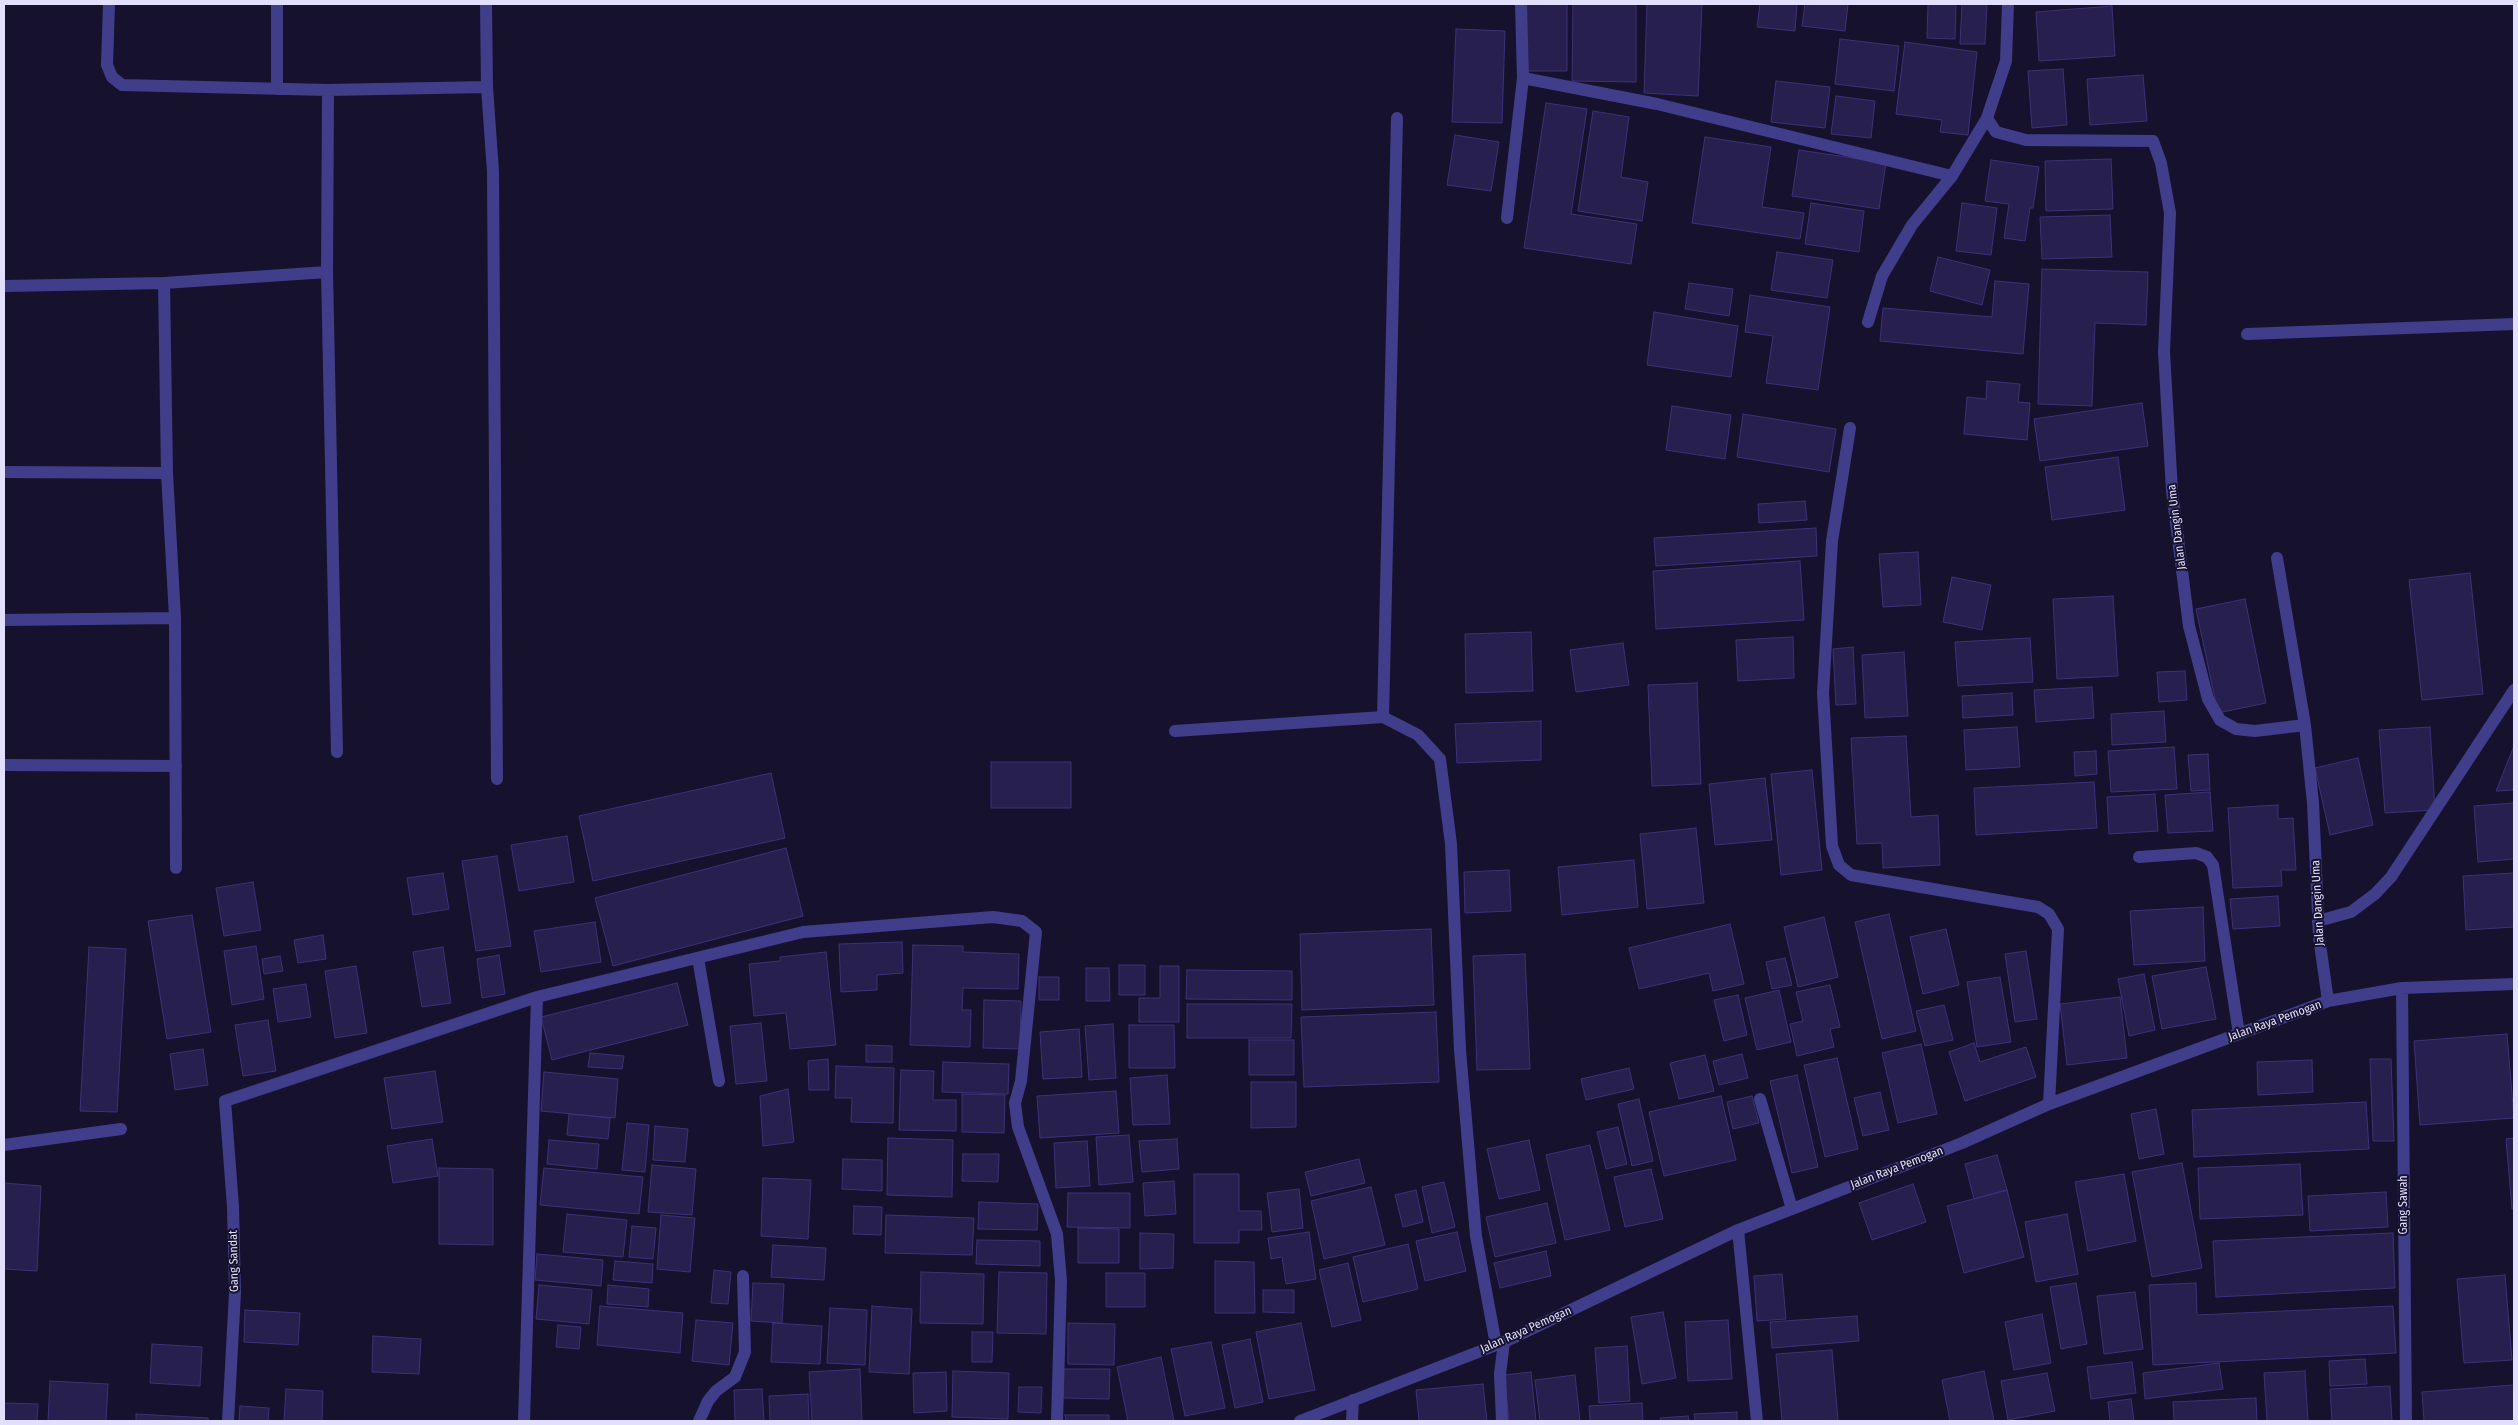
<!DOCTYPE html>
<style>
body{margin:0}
#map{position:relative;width:2518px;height:1425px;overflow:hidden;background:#16122d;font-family:"Fira Sans Condensed",sans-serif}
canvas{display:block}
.frame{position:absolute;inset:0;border:5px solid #e2defe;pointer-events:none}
</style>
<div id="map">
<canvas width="2518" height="1425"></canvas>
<div class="frame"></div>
</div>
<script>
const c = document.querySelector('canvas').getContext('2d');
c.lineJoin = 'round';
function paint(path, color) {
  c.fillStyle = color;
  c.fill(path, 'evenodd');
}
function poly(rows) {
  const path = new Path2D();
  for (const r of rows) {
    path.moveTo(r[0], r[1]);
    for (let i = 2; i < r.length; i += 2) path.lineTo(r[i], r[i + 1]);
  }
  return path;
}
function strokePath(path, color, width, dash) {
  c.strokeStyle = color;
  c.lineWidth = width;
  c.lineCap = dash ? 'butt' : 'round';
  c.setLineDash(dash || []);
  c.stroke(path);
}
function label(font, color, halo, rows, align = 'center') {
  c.font = font + ' "Fira Sans Condensed",sans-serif';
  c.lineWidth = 4;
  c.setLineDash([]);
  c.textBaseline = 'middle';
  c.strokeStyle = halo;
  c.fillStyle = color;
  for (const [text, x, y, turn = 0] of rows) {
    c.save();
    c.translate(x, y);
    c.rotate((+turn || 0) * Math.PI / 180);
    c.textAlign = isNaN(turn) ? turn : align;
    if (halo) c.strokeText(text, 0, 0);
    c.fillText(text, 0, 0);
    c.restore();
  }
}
const building = poly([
 [1524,4,1567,4,1567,71,1525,71,1524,4],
 [1573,4,1636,4,1636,82,1572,81,1573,4],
 [1647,4,1702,4,1698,96,1644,93,1647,4],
 [1760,4,1797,4,1795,31,1757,27,1760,4],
 [1805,4,1848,4,1845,31,1802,26,1805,4],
 [1928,4,1956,4,1955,39,1927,38,1928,4],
 [1962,4,1987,4,1985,44,1960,44,1962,4],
 [2112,6,2115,56,2039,61,2036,12,2112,6],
 [1456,29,1505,31,1502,123,1452,122,1456,29],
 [1840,39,1899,46,1894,91,1835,84,1840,39],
 [1905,42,1977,52,1968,135,1940,132,1942,120,1896,114,1905,42],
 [2063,69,2067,125,2032,128,2028,71,2063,69],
 [2143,75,2147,121,2090,125,2087,79,2143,75],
 [1776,81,1830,87,1825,128,1771,122,1776,81],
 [1836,96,1875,101,1871,138,1831,134,1836,96],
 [1546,103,1587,109,1571,214,1637,224,1631,264,1524,248,1546,103],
 [1593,111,1629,117,1621,177,1648,182,1642,221,1578,211,1593,111],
 [1455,135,1499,142,1491,191,1447,185,1455,135],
 [1705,137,1771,147,1762,207,1804,213,1800,239,1692,223,1705,137],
 [1799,150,1886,163,1879,209,1792,196,1799,150],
 [2111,159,2113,209,2046,211,2045,161,2111,159],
 [1991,160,2039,167,2033,208,2030,208,2025,241,2004,238,2009,204,1985,201,1991,160],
 [1811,203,1864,211,1859,252,1805,244,1811,203],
 [1962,203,1997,208,1991,255,1956,251,1962,203],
 [2110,215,2112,257,2042,259,2040,217,2110,215],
 [1777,252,1833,260,1827,298,1771,290,1777,252],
 [1938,257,1990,270,1982,305,1930,291,1938,257],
 [2042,269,2148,272,2146,325,2095,323,2092,406,2038,404,2042,269],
 [1995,281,2029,284,2023,354,1880,341,1883,308,1992,317,1995,281],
 [1689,283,1733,289,1729,316,1685,309,1689,283],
 [1750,295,1830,307,1818,390,1766,383,1773,336,1745,332,1750,295],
 [1654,312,1738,326,1731,377,1647,365,1654,312],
 [1987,381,2020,384,2018,402,2030,403,2027,440,1964,434,1967,397,1986,399,1987,381],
 [2142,403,2148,446,2040,461,2034,419,2142,403],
 [1672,406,1731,415,1725,459,1666,450,1672,406],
 [1743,414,1836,429,1829,472,1737,457,1743,414],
 [2118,457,2125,510,2052,520,2045,467,2118,457],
 [1805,501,1807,520,1759,523,1758,504,1805,501],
 [1816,528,1817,556,1656,566,1654,538,1816,528],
 [1918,552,1921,605,1883,607,1879,554,1918,552],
 [1800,561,1804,620,1656,629,1653,571,1800,561],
 [2470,573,2483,694,2422,700,2409,580,2470,573],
 [1952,577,1991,585,1982,630,1943,622,1952,577],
 [2113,596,2118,676,2057,679,2053,599,2113,596],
 [2245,599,2266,703,2218,713,2196,609,2245,599],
 [1531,632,1533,691,1466,693,1465,634,1531,632],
 [1793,637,1794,678,1738,681,1736,640,1793,637],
 [2030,638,2033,682,1958,686,1955,642,2030,638],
 [1623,643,1629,685,1576,692,1570,650,1623,643],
 [1853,647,1856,704,1836,705,1833,649,1853,647],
 [1904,652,1908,716,1865,718,1862,655,1904,652],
 [2185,671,2187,700,2159,702,2157,672,2185,671],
 [1697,683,1701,784,1652,786,1648,685,1697,683],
 [2092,687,2094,718,2036,722,2034,690,2092,687],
 [2012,693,2013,715,1963,718,1962,696,2012,693],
 [2164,711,2166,742,2112,745,2111,714,2164,711],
 [1541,721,1541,760,1457,763,1455,724,1541,721],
 [2017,727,2020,767,1966,770,1964,730,2017,727],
 [2430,727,2435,810,2385,813,2379,730,2430,727],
 [1906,736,1911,817,1938,815,1940,865,1883,868,1882,843,1857,844,1851,738,1906,736],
 [2514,746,2514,790,2496,791,2514,746],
 [2174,747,2177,789,2111,792,2108,751,2174,747],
 [2096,751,2097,774,2075,776,2074,752,2096,751],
 [2208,754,2210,790,2191,791,2188,755,2208,754],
 [2358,758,2373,825,2330,835,2315,768,2358,758],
 [991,762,1071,762,1071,808,991,808,991,762],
 [1812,770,1822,870,1781,875,1771,774,1812,770],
 [771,773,785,838,593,881,579,816,771,773],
 [1765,778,1772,840,1715,845,1709,784,1765,778],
 [2094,782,2097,828,1976,835,1974,788,2094,782],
 [2210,792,2213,831,2168,833,2165,795,2210,792],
 [2155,794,2158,831,2109,834,2107,797,2155,794],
 [2514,803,2514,859,2478,862,2474,806,2514,803],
 [2278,805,2278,819,2293,818,2296,870,2281,870,2282,886,2233,888,2228,808,2278,805],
 [1696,828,1704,903,1647,909,1640,834,1696,828],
 [567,836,574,882,519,891,511,845,567,836],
 [786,848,803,916,613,966,595,898,786,848],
 [497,856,511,946,476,951,462,861,497,856],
 [1634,860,1638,907,1562,915,1558,867,1634,860],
 [1509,870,1511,911,1465,913,1464,872,1509,870],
 [443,873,449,909,413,915,407,878,443,873],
 [2514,873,2514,927,2466,930,2463,876,2514,873],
 [253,882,261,930,224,936,216,888,253,882],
 [2278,896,2280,926,2233,929,2230,899,2278,896],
 [2203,907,2205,961,2134,965,2130,911,2203,907],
 [1889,914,1916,1031,1882,1039,1855,922,1889,914],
 [192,915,211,1032,167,1039,148,921,192,915],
 [1824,917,1838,977,1798,987,1784,927,1824,917],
 [595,922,601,962,541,972,534,931,595,922],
 [1730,924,1744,984,1713,991,1709,973,1639,989,1629,948,1730,924],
 [1431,929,1434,1005,1302,1010,1300,934,1431,929],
 [1946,929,1959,985,1923,994,1910,937,1946,929],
 [323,935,326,959,298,963,294,940,323,935],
 [902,942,903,973,877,975,877,990,841,992,839,944,902,942],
 [913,945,963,946,963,952,1019,954,1018,989,963,988,962,1010,971,1010,970,1047,910,1045,913,945],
 [256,946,264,999,232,1005,224,951,256,946],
 [89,947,126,949,117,1112,80,1111,89,947],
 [443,947,451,1003,422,1007,413,952,443,947],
 [2026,951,2037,1019,2015,1022,2005,954,2026,951],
 [826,952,836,1045,790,1049,786,1013,754,1016,749,964,780,961,780,957,826,952],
 [1525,954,1530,1069,1477,1070,1473,956,1525,954],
 [499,955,505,994,482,998,477,959,499,955],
 [280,956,283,971,264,974,262,959,280,956],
 [1785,958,1792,985,1772,989,1766,962,1785,958],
 [1119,965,1145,965,1145,995,1119,995,1119,965],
 [356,966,367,1033,335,1038,325,971,356,966],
 [1160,966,1179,966,1179,1022,1139,1022,1139,998,1160,998,1160,966],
 [2206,967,2216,1019,2162,1029,2152,976,2206,967],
 [1086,968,1109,968,1110,1001,1086,1001,1086,968],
 [1187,970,1292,971,1292,1000,1186,999,1187,970],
 [2144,974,2155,1030,2129,1036,2118,979,2144,974],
 [1039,977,1059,977,1059,1000,1039,1000,1039,977],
 [2000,977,2011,1042,1977,1047,1967,982,2000,977],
 [677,983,688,1025,552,1060,541,1017,677,983],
 [306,984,311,1017,278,1022,273,989,306,984],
 [1830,985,1840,1027,1830,1029,1834,1047,1797,1056,1790,1024,1803,1021,1796,992,1830,985],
 [1779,990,1791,1042,1757,1050,1745,998,1779,990],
 [1738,995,1747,1035,1724,1041,1714,1000,1738,995],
 [2120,997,2127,1058,2067,1065,2060,1004,2120,997],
 [984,1000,1021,1001,1020,1049,983,1048,984,1000],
 [1187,1004,1292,1004,1291,1038,1187,1038,1187,1004],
 [1944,1005,1953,1040,1925,1046,1916,1011,1944,1005],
 [1436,1012,1439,1082,1304,1087,1301,1017,1436,1012],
 [268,1020,276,1071,243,1076,235,1025,268,1020],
 [761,1023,767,1081,736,1084,730,1026,761,1023],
 [1113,1024,1116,1078,1089,1080,1085,1026,1113,1024],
 [1129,1025,1174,1025,1175,1068,1129,1068,1129,1025],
 [1079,1029,1082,1077,1043,1079,1040,1032,1079,1029],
 [2507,1034,2514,1118,2420,1125,2414,1041,2507,1034],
 [1249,1040,1294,1040,1294,1075,1249,1075,1249,1040],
 [1974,1043,1980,1062,2026,1047,2036,1077,1965,1101,1949,1052,1974,1043],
 [1921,1044,1937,1114,1898,1123,1882,1053,1921,1044],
 [866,1045,892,1046,892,1062,866,1062,866,1045],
 [203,1049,208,1085,175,1090,170,1054,203,1049],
 [590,1053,624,1056,622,1069,588,1067,590,1053],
 [1742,1054,1748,1078,1719,1085,1713,1061,1742,1054],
 [1705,1055,1714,1091,1679,1099,1670,1063,1705,1055],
 [1837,1058,1858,1149,1825,1157,1804,1065,1837,1058],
 [828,1059,829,1090,809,1090,808,1061,828,1059],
 [2370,1059,2391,1059,2394,1141,2373,1141,2370,1059],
 [2312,1060,2313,1092,2258,1095,2257,1062,2312,1060],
 [943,1062,1009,1064,1008,1094,942,1092,943,1062],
 [836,1066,894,1068,893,1123,851,1122,852,1098,835,1098,836,1066],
 [1629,1068,1634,1089,1586,1100,1581,1079,1629,1068],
 [901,1070,934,1071,933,1100,956,1100,956,1131,899,1130,901,1070],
 [435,1071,443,1122,392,1129,384,1078,435,1071],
 [544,1072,618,1079,615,1118,541,1111,544,1072],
 [1167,1075,1170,1124,1133,1125,1130,1078,1167,1075],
 [1797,1075,1818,1167,1792,1173,1770,1081,1797,1075],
 [1251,1082,1296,1082,1296,1127,1251,1128,1251,1082],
 [788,1089,794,1142,763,1146,760,1096,788,1089],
 [1116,1091,1119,1133,1040,1138,1037,1096,1116,1091],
 [1880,1092,1889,1130,1863,1136,1854,1098,1880,1092],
 [962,1094,1005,1095,1004,1133,962,1132,962,1094],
 [1721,1096,1736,1160,1664,1176,1649,1112,1721,1096],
 [1752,1096,1759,1123,1733,1129,1727,1102,1752,1096],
 [1639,1099,1653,1161,1632,1166,1618,1104,1639,1099],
 [2366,1102,2369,1149,2194,1157,2192,1110,2366,1102],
 [2156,1109,2164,1154,2139,1159,2131,1114,2156,1109],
 [569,1114,610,1118,608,1139,567,1135,569,1114],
 [627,1123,649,1125,645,1172,622,1170,627,1123],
 [655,1126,688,1129,685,1162,653,1160,655,1126],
 [1618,1127,1627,1164,1606,1169,1597,1132,1618,1127],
 [1129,1135,1133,1182,1099,1185,1096,1137,1129,1135],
 [888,1138,953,1140,952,1197,887,1195,888,1138],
 [2514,1138,2514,1209,2512,1209,2506,1139,2514,1138],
 [432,1139,438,1176,393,1183,387,1146,432,1139],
 [1177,1139,1179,1169,1142,1172,1139,1141,1177,1139],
 [549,1140,599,1144,597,1169,547,1164,549,1140],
 [1529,1140,1540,1190,1499,1199,1487,1149,1529,1140],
 [1087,1141,1090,1186,1056,1188,1054,1143,1087,1141],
 [1590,1145,1610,1230,1565,1240,1546,1155,1590,1145],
 [963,1154,999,1154,998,1182,962,1181,963,1154],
 [1997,1155,2007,1190,1974,1199,1965,1164,1997,1155],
 [843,1159,882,1160,882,1191,842,1189,843,1159],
 [1359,1159,1365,1183,1311,1196,1305,1172,1359,1159],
 [2182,1163,2202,1268,2152,1277,2132,1172,2182,1163],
 [2300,1164,2303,1215,2200,1219,2198,1168,2300,1164],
 [652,1165,696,1169,692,1215,648,1212,652,1165],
 [439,1168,493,1169,493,1245,439,1244,439,1168],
 [544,1168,643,1177,639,1214,540,1205,544,1168],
 [1651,1169,1663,1219,1625,1227,1614,1177,1651,1169],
 [1194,1174,1239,1174,1239,1211,1261,1211,1262,1230,1239,1230,1239,1243,1194,1243,1194,1174],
 [2124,1174,2136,1241,2088,1251,2075,1182,2124,1174],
 [763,1178,811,1180,808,1239,761,1236,763,1178],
 [1174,1181,1176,1214,1145,1216,1143,1183,1174,1181],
 [1444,1182,1455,1227,1432,1233,1422,1187,1444,1182],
 [4,1183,41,1186,37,1271,4,1269,4,1183],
 [1913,1184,1926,1222,1872,1240,1859,1203,1913,1184],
 [1371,1187,1385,1245,1324,1259,1311,1201,1371,1187],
 [1299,1189,1303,1228,1272,1232,1267,1193,1299,1189],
 [1416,1190,1423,1222,1403,1227,1395,1195,1416,1190],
 [2007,1190,2024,1257,1964,1273,1947,1206,2007,1190],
 [2386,1192,2388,1227,2310,1231,2308,1196,2386,1192],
 [1068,1193,1130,1193,1130,1228,1067,1227,1068,1193],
 [979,1202,1038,1204,1037,1230,978,1229,979,1202],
 [1547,1203,1556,1243,1495,1257,1486,1217,1547,1203],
 [854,1206,882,1207,881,1235,853,1234,854,1206],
 [567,1214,627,1220,623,1257,563,1252,567,1214],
 [2067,1214,2078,1274,2036,1282,2025,1222,2067,1214],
 [661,1215,695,1218,690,1272,657,1269,661,1215],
 [886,1215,974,1218,972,1255,885,1253,886,1215],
 [632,1226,656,1228,653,1259,629,1257,632,1226],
 [1078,1228,1119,1229,1119,1263,1078,1263,1078,1228],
 [1309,1232,1316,1279,1286,1284,1282,1257,1271,1259,1268,1238,1309,1232],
 [1457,1232,1466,1271,1425,1281,1416,1241,1457,1232],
 [1140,1233,1174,1234,1173,1268,1140,1269,1140,1233],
 [2393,1233,2395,1288,2216,1297,2213,1241,2393,1233],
 [977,1240,1040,1241,1040,1266,976,1264,977,1240],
 [1408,1244,1418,1289,1363,1302,1353,1257,1408,1244],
 [773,1245,826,1248,824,1280,771,1277,773,1245],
 [1546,1251,1551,1276,1500,1288,1494,1263,1546,1251],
 [537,1254,603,1260,601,1286,535,1280,537,1254],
 [615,1261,653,1264,652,1283,613,1280,615,1261],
 [1215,1261,1254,1262,1255,1313,1215,1313,1215,1261],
 [1348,1263,1361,1320,1332,1327,1319,1270,1348,1263],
 [714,1270,731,1272,728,1304,711,1303,714,1270],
 [921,1272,984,1274,983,1324,920,1323,921,1272],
 [999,1272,1047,1273,1046,1334,997,1333,999,1272],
 [1106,1273,1145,1273,1145,1307,1106,1307,1106,1273],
 [1782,1274,1786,1319,1757,1321,1754,1276,1782,1274],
 [2505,1275,2512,1360,2464,1363,2457,1279,2505,1275],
 [753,1283,784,1284,782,1323,751,1321,753,1283],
 [2076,1283,2087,1344,2061,1349,2050,1287,2076,1283],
 [2196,1283,2197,1315,2393,1306,2396,1353,2153,1365,2149,1285,2196,1283],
 [539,1285,592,1290,589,1324,536,1319,539,1285],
 [608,1285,649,1289,648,1307,607,1304,608,1285],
 [1263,1290,1294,1290,1294,1313,1263,1312,1263,1290],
 [2135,1292,2143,1349,2104,1354,2097,1296,2135,1292],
 [600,1306,683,1313,680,1353,597,1345,600,1306],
 [872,1306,912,1309,909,1374,869,1372,872,1306],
 [830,1308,867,1310,865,1365,827,1363,830,1308],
 [245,1310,300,1313,298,1345,244,1342,245,1310],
 [1663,1312,1676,1378,1642,1384,1631,1317,1663,1312],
 [2042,1314,2051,1363,2014,1370,2005,1322,2042,1314],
 [1857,1316,1859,1341,1772,1348,1770,1322,1857,1316],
 [696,1320,733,1323,729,1365,692,1361,696,1320],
 [1728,1320,1732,1379,1688,1381,1685,1322,1728,1320],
 [773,1323,822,1326,820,1364,771,1362,773,1323],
 [1068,1323,1115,1324,1114,1365,1068,1364,1068,1323],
 [1301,1323,1315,1390,1269,1399,1256,1332,1301,1323],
 [558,1325,581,1327,579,1349,556,1347,558,1325],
 [972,1332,993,1332,992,1362,972,1362,972,1332],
 [373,1336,421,1339,419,1374,372,1372,373,1336],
 [1250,1339,1263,1402,1235,1408,1222,1345,1250,1339],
 [1211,1342,1225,1408,1185,1416,1171,1349,1211,1342],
 [152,1344,202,1347,200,1386,150,1383,152,1344],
 [1627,1346,1630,1401,1599,1403,1595,1348,1627,1346],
 [1832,1350,1838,1421,1782,1421,1776,1354,1832,1350],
 [1161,1357,1174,1421,1128,1421,1117,1367,1161,1357],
 [2365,1359,2367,1384,2330,1386,2329,1361,2365,1359],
 [2132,1362,2136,1393,2091,1399,2087,1367,2132,1362],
 [2219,1363,2223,1389,2145,1399,2143,1373,2219,1363],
 [860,1369,862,1421,812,1421,809,1372,860,1369],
 [1063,1369,1110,1369,1109,1399,1063,1398,1063,1369],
 [953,1371,1009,1373,1008,1419,952,1417,953,1371],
 [1984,1371,1994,1421,1950,1421,1942,1380,1984,1371],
 [2305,1371,2308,1421,2267,1421,2264,1373,2305,1371],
 [946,1372,947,1411,914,1413,913,1373,946,1372],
 [1531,1372,1536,1421,1509,1421,1504,1375,1531,1372],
 [2047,1373,2055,1411,2008,1420,2001,1381,2047,1373],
 [1575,1375,1580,1421,1540,1421,1535,1380,1575,1375],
 [50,1381,108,1384,106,1421,48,1421,50,1381],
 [1483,1384,1487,1421,1419,1421,1416,1390,1483,1384],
 [2514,1385,2514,1421,2424,1421,2422,1392,2514,1385],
 [2390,1386,2392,1421,2332,1421,2330,1389,2390,1386],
 [1019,1387,1042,1387,1041,1413,1018,1412,1019,1387],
 [286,1389,323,1391,322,1421,284,1421,286,1389],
 [762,1389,764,1421,735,1421,734,1390,762,1389],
 [808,1394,809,1421,770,1421,769,1396,808,1394],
 [2256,1398,2257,1421,2174,1421,2173,1402,2256,1398],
 [2131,1399,2134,1421,2110,1421,2108,1402,2131,1399],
 [4,1403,38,1404,37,1421,4,1421,4,1403],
 [1642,1403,1643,1421,1590,1421,1589,1406,1642,1403],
 [240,1406,269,1408,268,1421,239,1421,240,1406],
 [1737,1412,1737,1421,1695,1421,1694,1414,1737,1412],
 [136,1414,208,1418,208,1421,136,1421,136,1414],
 [1065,1415,1109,1415,1109,1421,1066,1421,1065,1415],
 [1688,1416,1689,1421,1661,1421,1660,1418,1688,1416]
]);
paint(building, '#271f4d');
strokePath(building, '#3e3179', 1);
strokePath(poly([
 [109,4,107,65,112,77,122,85,328,90,487,87],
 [277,4,277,89],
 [486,4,487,87,493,172,497,779],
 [1523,78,1657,104,1952,176],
 [328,90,327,272,337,752],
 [1987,118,1996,132,2026,140,2153,141,2161,163,2170,213,2164,352,2172,491,2189,626,2208,699,2220,720,2236,729,2255,731,2305,725,2313,803,2319,937,2328,1001],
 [1507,218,1523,78,1521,4],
 [164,283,167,473,175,618,176,868],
 [4,286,164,283,327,272],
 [1868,322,1882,276,1912,225,1952,176,1987,118,2006,61,2008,4],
 [2247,334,2514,324],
 [1850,428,1832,541,1823,693,1832,846,1839,865,1851,875,2038,907,2049,914,2058,929,2049,1104],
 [4,472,167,473],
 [2277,558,2305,725],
 [4,620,175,618],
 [1383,717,1397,118],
 [1175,731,1383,717,1418,735,1440,759,1451,844,1460,1050,1476,1236,1496,1345],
 [4,765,176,766],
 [2139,857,2196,853,2207,857,2213,865,2239,1034],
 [2318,921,2351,912,2375,894,2391,877,2514,690],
 [698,958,719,1081],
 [2402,988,2406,1421],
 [1760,1099,1792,1209],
 [4,1145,121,1129],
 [1738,1230,1757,1421],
 [228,1421,235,1293,233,1207,225,1101,537,997,803,932,993,917,1022,921,1036,932,1021,1081,1015,1103,1018,1127,1057,1234,1061,1281,1057,1421],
 [524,1421,537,997],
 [699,1421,708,1401,716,1391,735,1377,745,1352,743,1276],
 [1300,1421,1504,1342,1738,1230,1962,1143,2049,1104,2328,1001,2402,988,2514,984],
 [1352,1421,1353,1400],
 [1502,1421,1500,1374,1504,1342]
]), '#403e8b', 12);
label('12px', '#e2defe', '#16122d', [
 ["Jalan Dangin Uma",2177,527,-97],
 ["Jalan Dangin Uma",2318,903,-93],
 ["Jalan Raya Pemogan",2275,1021,-20],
 ["Jalan Raya Pemogan",1897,1168,-21],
 ["Gang Sawah",2404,1205,-90],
 ["Gang Sandat",234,1261,-91],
 ["Jalan Raya Pemogan",1526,1330,-24]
]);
</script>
